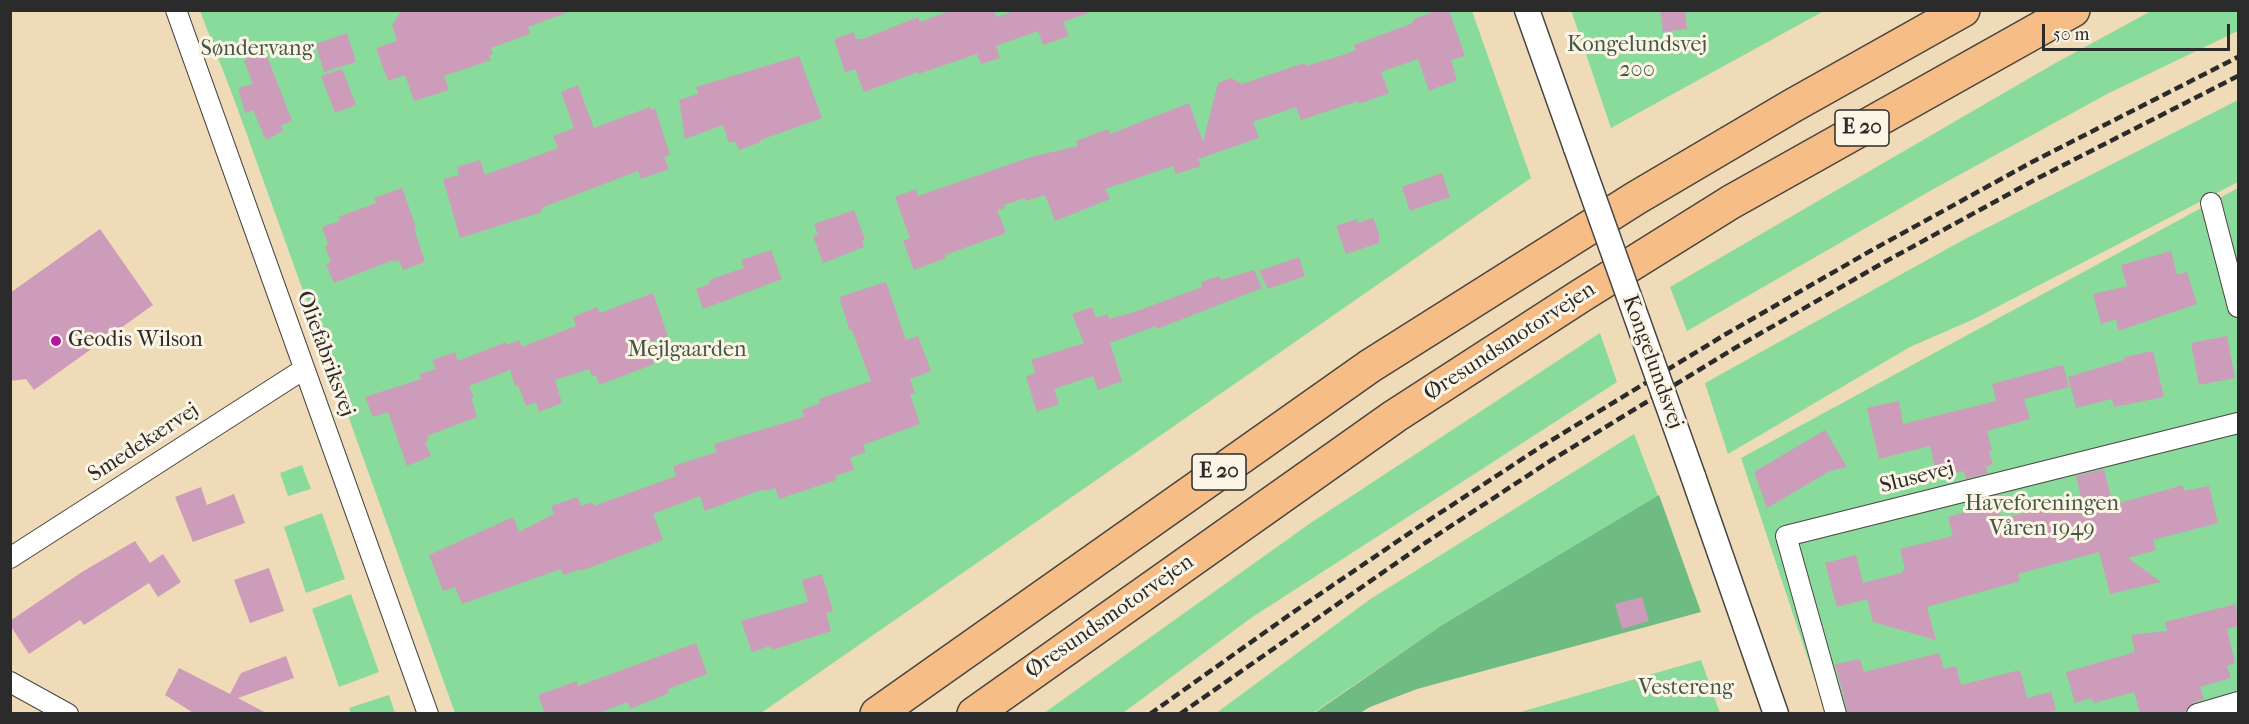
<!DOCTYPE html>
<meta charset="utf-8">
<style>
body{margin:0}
#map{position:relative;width:2249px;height:724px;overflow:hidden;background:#f0dbb9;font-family:"IM FELL French Canon",serif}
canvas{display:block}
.frame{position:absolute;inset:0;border:12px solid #2b2b2b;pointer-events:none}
.scale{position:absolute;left:2042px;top:24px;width:188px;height:27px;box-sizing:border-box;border:3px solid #2b2b2b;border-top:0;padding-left:8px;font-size:18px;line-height:21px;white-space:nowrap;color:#2b2b2b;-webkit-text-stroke:4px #fcf5e5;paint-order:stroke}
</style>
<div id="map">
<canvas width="2249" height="724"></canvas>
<div class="frame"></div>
<div class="scale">50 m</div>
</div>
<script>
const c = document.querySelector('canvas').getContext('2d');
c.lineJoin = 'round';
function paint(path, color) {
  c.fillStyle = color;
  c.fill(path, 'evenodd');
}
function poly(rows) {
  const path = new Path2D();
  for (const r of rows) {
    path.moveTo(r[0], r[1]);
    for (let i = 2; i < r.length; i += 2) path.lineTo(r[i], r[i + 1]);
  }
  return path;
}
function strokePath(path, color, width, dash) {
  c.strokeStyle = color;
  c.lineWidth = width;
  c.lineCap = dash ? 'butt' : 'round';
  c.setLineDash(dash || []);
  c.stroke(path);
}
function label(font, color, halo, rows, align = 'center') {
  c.font = font + ' "IM FELL French Canon",serif';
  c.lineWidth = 6;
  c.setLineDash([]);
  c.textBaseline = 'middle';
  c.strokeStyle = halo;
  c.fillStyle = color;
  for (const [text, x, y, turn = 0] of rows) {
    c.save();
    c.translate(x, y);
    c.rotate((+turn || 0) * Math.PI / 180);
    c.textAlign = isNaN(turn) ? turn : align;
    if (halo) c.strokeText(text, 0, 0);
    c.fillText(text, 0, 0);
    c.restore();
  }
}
paint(poly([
 [1571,10,1824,11,1611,128],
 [200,11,1472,11,1531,178,761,713,455,713,234,99],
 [2151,11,2238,11,2238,31,2109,93,1937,187,1687,331,1670,287,2052,65],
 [2238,100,2238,182,1974,319,1910,347,1728,454,1705,383,1965,239],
 [2238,188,2238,713,1826,713,1741,458],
 [1600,333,1617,382,1251,618,1123,713,1044,713,1312,522],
 [1634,434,1658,496,1442,625,1313,713,1215,714,1369,600],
 [302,465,311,489,288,496,280,473],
 [322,513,345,579,306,593,284,527],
 [351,594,379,672,339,687,312,609],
 [1701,660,1720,713,1517,713],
 [389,695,395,713,351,713,349,708]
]), '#89db9c');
paint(poly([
 [1659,495,1701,612,1417,689,1370,707,1360,713,1313,714,1442,625]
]), '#6ebb84');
paint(poly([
 [402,10,567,10,568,12,528,27,530,34,491,48,493,54,489,55,491,60,444,76,449,90,414,101,405,75,388,81,376,48,397,41,392,25],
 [952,10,994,10,996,17,1018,10,1088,10,1088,13,1063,22,1069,36,1043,45,1038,31,996,46,1000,58,981,64,977,54,918,74,918,72,864,92,855,69,845,72,834,39,854,32,856,39,863,39,918,17,920,22],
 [1438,10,1449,10,1465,56,1451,60,1457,80,1429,91,1418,59,1381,72,1389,93,1359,104,1358,101,1301,120,1296,107,1253,122,1259,138,1198,159,1201,166,1176,174,1173,166,1105,189,1110,199,1055,221,1045,195,1026,201,1025,198,1004,205,1005,208,997,210,1006,233,945,255,946,258,914,270,903,241,910,238,895,197,916,189,918,196,1031,157,1078,146,1076,141,1108,129,1110,134,1189,103,1203,142,1218,83,1231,78,1242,84,1304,63,1306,66,1343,55,1356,50,1354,45,1413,23,1414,19],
 [1660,10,1685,10,1687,29,1663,32],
 [347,33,356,62,324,72,316,44],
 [265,51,292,121,281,125,283,131,266,140,253,110,245,113,238,88,253,84,244,60],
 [799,56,822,118,760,140,761,142,739,150,735,141,729,143,723,125,685,139,679,100,698,94,696,87],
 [342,69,356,105,335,113,321,76],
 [578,85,594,128,650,107,651,110,655,108,670,155,664,157,669,169,641,179,638,171,541,208,542,212,460,238,443,179,459,175,457,167,480,160,485,175,558,148,553,136,574,128,561,92],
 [1442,173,1450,197,1410,211,1402,187],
 [402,188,416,227,414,228,425,262,403,270,399,260,394,262,393,260,334,283,326,264,331,262,325,246,328,244,322,227,340,221,338,217,376,203,374,198],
 [854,210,865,239,862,241,864,247,823,263,813,236,818,235,814,224],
 [1373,218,1379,234,1379,243,1346,254,1336,226,1357,219,1358,223],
 [100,229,153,305,34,390,26,379,10,381,10,293],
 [771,250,782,279,703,309,696,289,710,284,709,280,744,268,741,260],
 [2171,251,2177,275,2187,272,2197,304,2118,331,2116,319,2101,324,2093,294,2127,286,2121,265],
 [1299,257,1305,276,1268,289,1259,271],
 [1254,270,1262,288,1157,329,1156,326,1110,343,1122,381,1098,390,1093,376,1054,389,1059,404,1037,412,1026,377,1035,373,1031,360,1084,343,1072,314,1092,307,1096,318,1108,314,1109,319,1135,312,1202,287,1201,282,1219,276,1221,280],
 [886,282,906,340,918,336,931,371,910,379,915,393,910,394,920,424,863,445,866,452,850,458,854,470,835,476,836,480,779,499,775,488,764,491,763,489,705,511,700,496,653,514,663,540,581,571,581,569,563,575,561,569,462,604,455,587,443,591,429,555,513,517,519,532,554,514,551,506,578,497,581,506,592,502,594,506,676,476,673,466,717,452,714,444,804,417,802,410,820,403,819,399,871,381,852,330,850,331,839,297],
 [653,293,668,336,647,343,654,364,599,385,596,375,592,376,589,369,555,380,562,403,539,412,536,402,526,406,518,385,515,386,510,370,469,386,474,397,471,398,477,417,427,436,428,441,425,442,431,456,407,466,388,412,373,417,365,397,421,379,420,374,436,369,432,360,455,352,458,361,506,342,507,345,519,340,522,347,576,326,573,317,597,307,600,313],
 [2227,336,2235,378,2199,385,2191,343],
 [2153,351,2164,397,2114,407,2112,399,2076,408,2068,377,2124,360,2124,357],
 [2063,365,2069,387,2024,399,2030,419,1987,431,1992,450,1989,451,1993,464,1986,467,1988,473,1966,479,1964,471,1937,477,1930,446,1879,459,1867,408,1899,401,1903,424,1996,401,1992,384],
 [1825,430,1847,467,1830,471,1767,508,1754,472],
 [2104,469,2113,505,2183,485,2184,491,2209,486,2218,523,2153,540,2156,550,2128,558,2161,582,2110,594,2099,552,2018,574,2020,581,1927,607,1936,640,1873,622,1863,583,1901,573,1905,569,1900,549,1953,536,1948,517,1975,509,1973,502,1995,496,2002,519,2081,497,2076,476],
 [201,487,207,505,234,494,245,523,193,542,175,497],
 [135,541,150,563,163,554,181,582,158,597,149,583,84,625,80,620,29,654,10,625,10,621,82,572],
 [1856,555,1867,599,1837,607,1825,563],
 [269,568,284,611,250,623,234,580],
 [822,574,833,611,826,613,831,631,772,650,770,646,752,652,741,621,808,602,802,580],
 [1642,597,1649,621,1622,629,1615,604],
 [2236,604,2238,626,2227,629,2235,663,2227,666,2231,678,2200,687,2204,699,2193,703,2186,711,2174,714,2140,714,2134,692,2094,703,2092,698,2075,703,2066,672,2135,652,2131,635,2167,631,2165,622],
 [696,643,707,674,668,689,669,693,630,709,628,702,596,714,545,714,538,695,577,681,578,686],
 [1939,653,1944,669,1956,666,1961,685,2020,670,2027,698,2051,692,2056,710,2043,714,1848,714,1835,664,1860,659,1864,672],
 [286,656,294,678,238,698,268,714,195,714,165,695,179,668,230,694,241,673]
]), '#cd9cba');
const minor = poly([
 [176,10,428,714],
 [2211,203,2238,307],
 [10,558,304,369],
 [10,682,68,714],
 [1836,714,1786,536,2238,423],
 [2197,714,2238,702]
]);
const tertiary = poly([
 [1527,10,1576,148],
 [1693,476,1776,714]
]);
const motorway = poly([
 [877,714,1370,366,1636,198,1792,106,1963,10],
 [974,714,1395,416,1582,295,1731,202,2073,10]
]);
strokePath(minor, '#494540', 22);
strokePath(tertiary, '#494540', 27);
strokePath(motorway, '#494540', 36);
strokePath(minor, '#fff', 20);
strokePath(tertiary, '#fff', 24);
strokePath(motorway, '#f6be86', 33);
strokePath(poly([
 [1150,714,1292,613,1417,528,1542,446,1726,334,1872,250,2032,162,2238,57],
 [1180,714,1425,543,1550,461,1735,348,1881,264,2040,177,2238,76]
]), '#2b2b2b', 4.5, [9, 4.5]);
const tertiaryBridge = poly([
 [1576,148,1693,476]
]);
strokePath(tertiaryBridge, '#494540', 27, []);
strokePath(tertiaryBridge, '#fff', 24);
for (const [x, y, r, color] of [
 [56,341,6,"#b5179e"]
]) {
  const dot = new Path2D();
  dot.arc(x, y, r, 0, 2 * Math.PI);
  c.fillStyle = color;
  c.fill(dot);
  strokePath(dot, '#fcf5e5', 2);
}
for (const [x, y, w] of [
 [1862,128,54],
 [1219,472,54]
]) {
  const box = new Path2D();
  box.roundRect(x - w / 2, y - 18, w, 36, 4.5);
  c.fillStyle = '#fcf5e5';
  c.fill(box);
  strokePath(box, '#2b2b2b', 1.5);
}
label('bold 21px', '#2b2b2b', null, [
 ["E 20",1862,128],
 ["E 20",1219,472]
]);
label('22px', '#425747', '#fcf5e5', [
 ["Kongelundsvej",1637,46],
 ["200",1637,71],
 ["Søndervang",257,50],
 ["Mejlgaarden",687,351],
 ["Haveforeningen",2042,505],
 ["Våren 1949",2042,530],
 ["Vestereng",1686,689]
]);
label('22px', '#2b2b2b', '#fcf5e5', [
 ["Geodis Wilson",68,341]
], 'left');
label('22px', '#2b2b2b', '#fcf5e5', [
 ["Øresundsmotorvejen",1510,342,-33],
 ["Oliefabriksvej",325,354,70],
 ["Kongelundsvej",1652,362,70],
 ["Smedekærvej",144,443,-33],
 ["Slusevej",1917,478,-14],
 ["Øresundsmotorvejen",1110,617,-35]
]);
</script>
